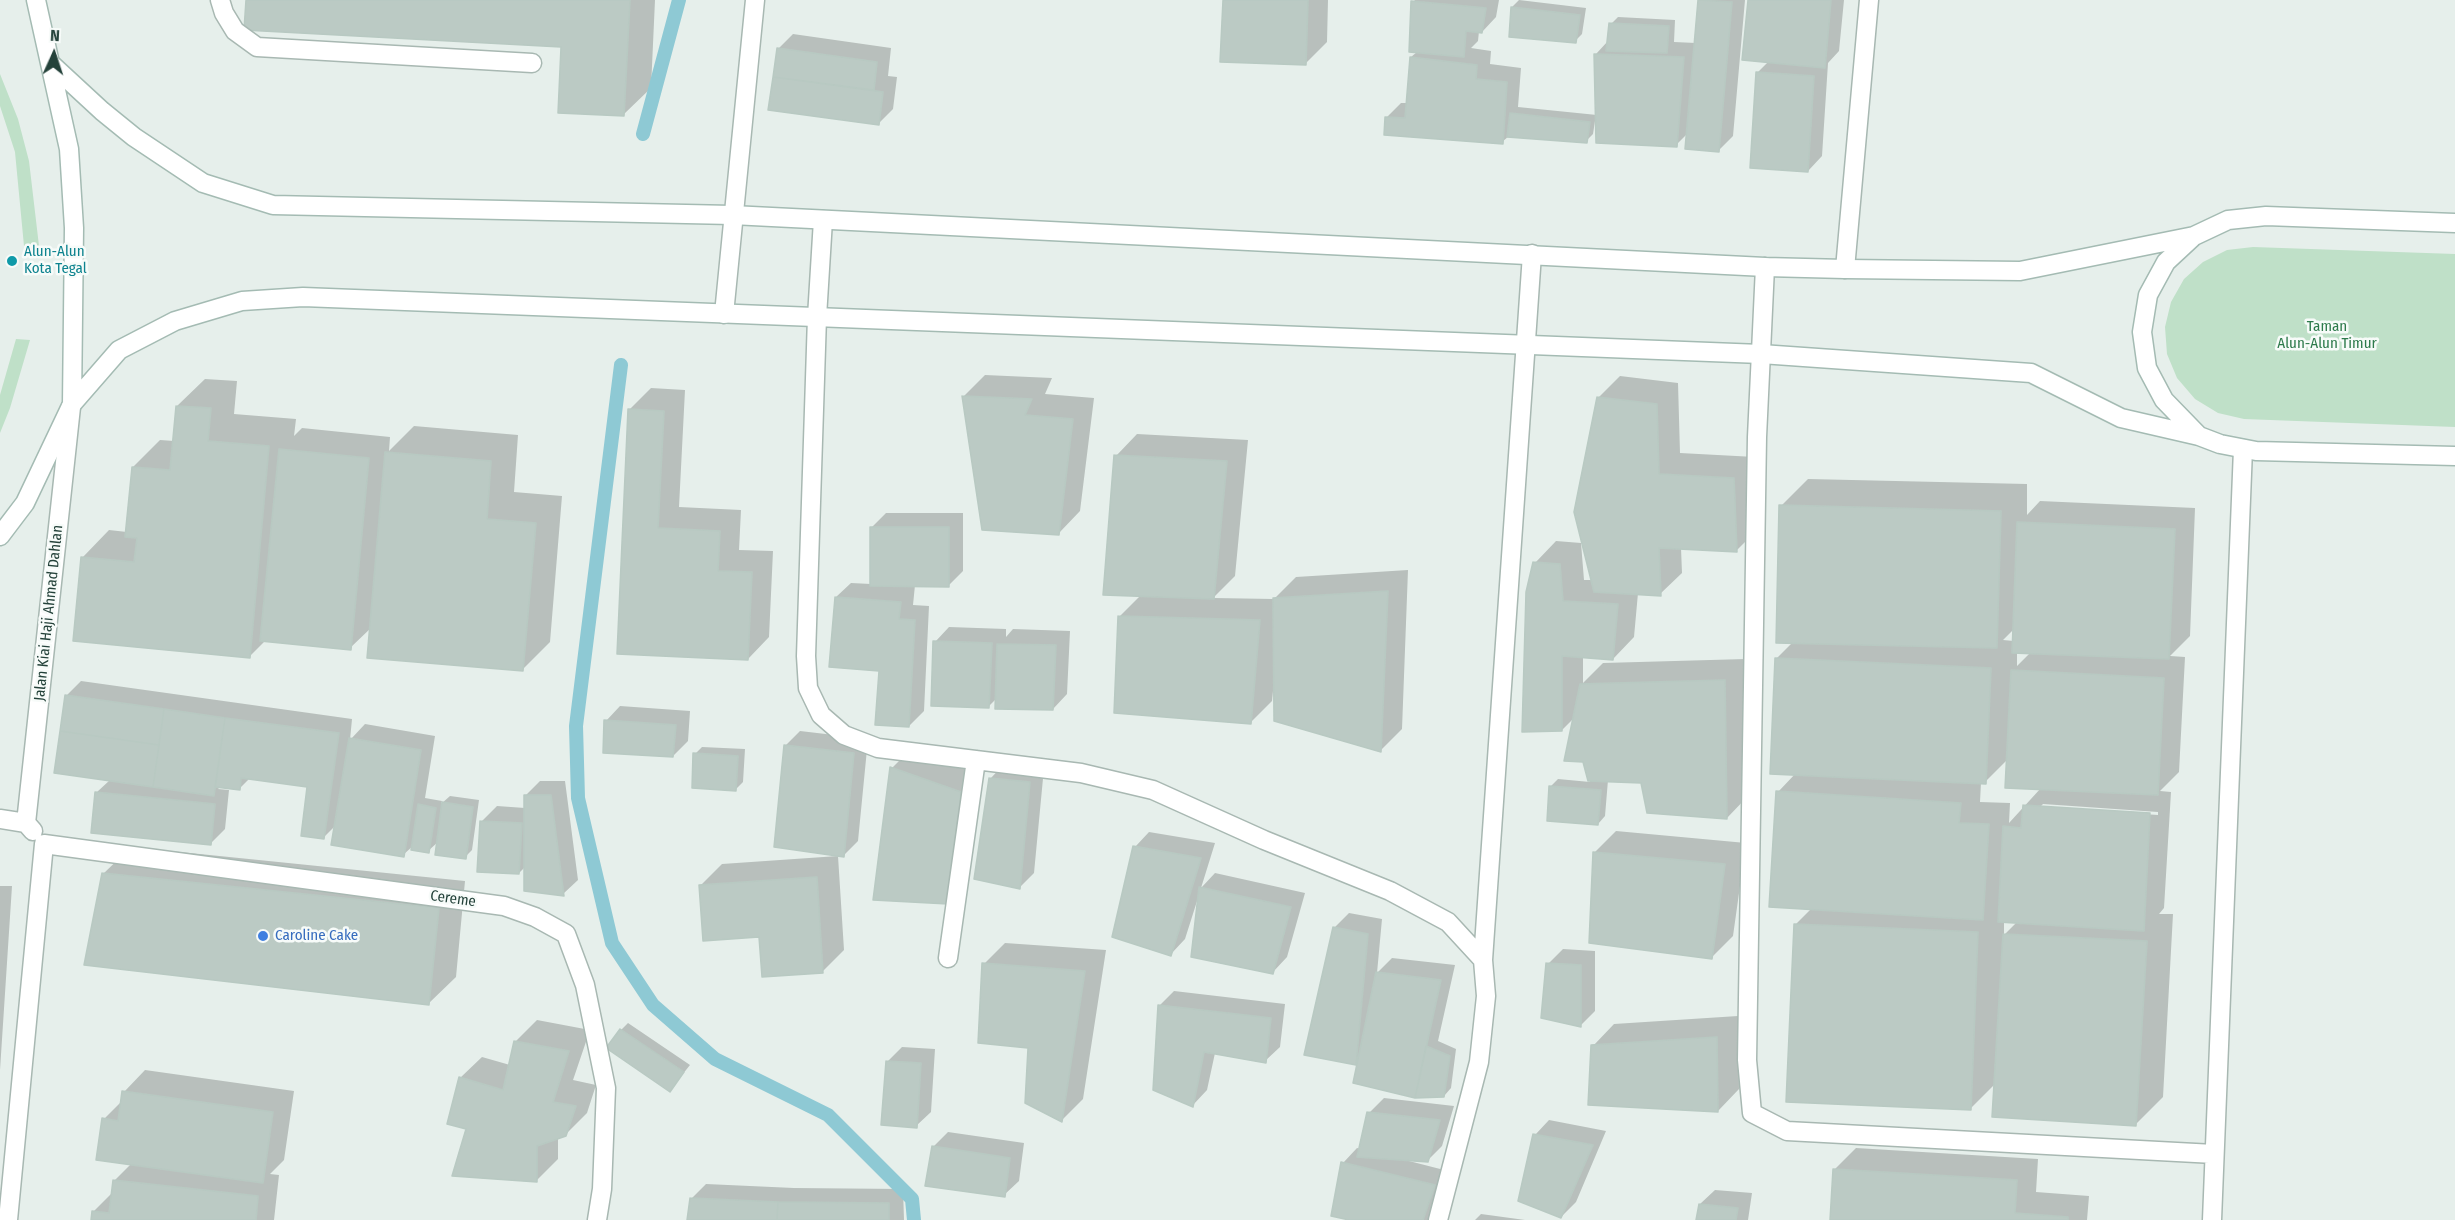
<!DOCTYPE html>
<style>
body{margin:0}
#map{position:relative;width:2455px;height:1220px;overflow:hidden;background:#e6efeb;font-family:"Fira Sans Condensed",sans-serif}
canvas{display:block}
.north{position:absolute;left:24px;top:24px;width:60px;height:60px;-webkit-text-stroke:4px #f7fbf9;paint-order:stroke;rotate:3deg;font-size:16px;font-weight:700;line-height:24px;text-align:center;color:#24423a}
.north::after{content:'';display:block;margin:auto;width:21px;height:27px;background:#24423a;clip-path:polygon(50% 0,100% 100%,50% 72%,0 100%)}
</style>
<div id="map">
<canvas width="2455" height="1220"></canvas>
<div class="north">N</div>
</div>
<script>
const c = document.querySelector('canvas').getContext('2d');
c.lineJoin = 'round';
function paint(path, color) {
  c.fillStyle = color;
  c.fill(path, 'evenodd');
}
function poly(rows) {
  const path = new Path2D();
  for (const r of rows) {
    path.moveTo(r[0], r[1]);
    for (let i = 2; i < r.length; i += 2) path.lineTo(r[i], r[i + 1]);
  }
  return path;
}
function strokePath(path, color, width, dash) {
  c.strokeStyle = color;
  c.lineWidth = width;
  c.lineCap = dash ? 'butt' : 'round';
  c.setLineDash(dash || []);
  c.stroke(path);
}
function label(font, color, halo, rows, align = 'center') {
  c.font = font + ' "Fira Sans Condensed",sans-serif';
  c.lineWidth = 5;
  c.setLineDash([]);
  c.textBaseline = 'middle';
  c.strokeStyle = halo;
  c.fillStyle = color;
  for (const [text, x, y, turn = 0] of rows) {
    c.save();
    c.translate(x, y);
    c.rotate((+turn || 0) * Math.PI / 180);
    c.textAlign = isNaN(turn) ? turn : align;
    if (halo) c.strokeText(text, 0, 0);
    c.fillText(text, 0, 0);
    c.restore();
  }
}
paint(poly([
 [0,74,18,119,29,161,39,246,24,246,15,152,0,106],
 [2253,247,2455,254,2455,427,2244,419,2218,413,2195,399,2177,378,2167,354,2165,327,2171,302,2184,279,2203,262,2227,250],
 [16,339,30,340,10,408,0,433,0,395]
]), '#bfe0c8');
paint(poly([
 [247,0,655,0,651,88,623,115,563,46],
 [1224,0,1328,0,1327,42,1305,64],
 [1415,0,1499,0,1496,17,1482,32,1479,31,1478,41,1471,48,1491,51,1490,64,1521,68,1518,107,1597,115,1596,54,1608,41,1611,24,1618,17,1675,20,1674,42,1696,43,1700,0,1745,0,1733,136,1718,151,1688,133,1676,145,1595,121,1593,134,1586,141,1509,136,1502,142,1386,118,1401,103,1407,103,1411,57,1417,52,1413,2],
 [1519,0,1586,8,1582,34,1575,41,1512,7],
 [1749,0,1844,0,1839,51,1828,63,1822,156,1808,171,1757,73,1769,61],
 [793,34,891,48,888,76,897,77,893,109,879,123,770,109,778,49],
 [985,375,1052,378,1045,394,1094,398,1080,511,1059,533,964,396],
 [1620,376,1678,383,1680,453,1755,457,1758,529,1736,551,1681,548,1682,573,1660,594,1638,593,1634,637,1613,659,1583,656,1583,683,1603,663,1746,659,1748,796,1727,818,1642,781,1608,780,1605,816,1598,824,1551,786,1558,779,1590,782,1575,717,1562,730,1535,563,1556,541,1581,543,1584,580,1593,580,1598,398],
 [205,379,237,381,234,414,296,419,294,436,302,428,390,437,389,451,414,426,518,435,514,492,562,496,550,642,522,670,372,627,350,648,266,640,250,656,82,558,109,530,127,532,133,467,160,440,174,441,177,406],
 [651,388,685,390,679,507,741,510,739,550,773,551,769,637,748,659,619,653,630,409],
 [1137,434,1248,440,1235,576,1213,598,1274,599,1296,577,1408,570,1402,729,1381,750,1275,691,1273,691,1272,701,1251,722,1119,617,1141,595,1116,456],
 [1808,479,2027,484,2027,515,2040,501,2195,508,2190,636,2170,656,2185,657,2179,772,2160,791,2171,792,2164,908,2159,914,2173,914,2163,1097,2136,1124,1996,1083,1971,1108,1795,925,1812,908,1778,792,1796,773,1776,659,1793,642,1781,506],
 [2014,629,2014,641,2003,640],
 [2017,651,2031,652,2017,666],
 [2008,759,2041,788,2009,823,2010,803,1980,802,1981,782,1985,782],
 [2043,804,2158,812,2158,815,2040,807],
 [2004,921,2017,922,2004,935],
 [886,513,963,513,963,571,948,586,915,585,913,605,929,606,924,711,909,726,881,670,836,597,851,583,871,584,872,527],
 [949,627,1006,629,1006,637,1013,629,1070,631,1067,694,1053,709,997,698,989,706,935,642],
 [81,681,352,719,350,740,365,724,435,736,425,798,442,801,441,804,450,796,479,800,472,850,465,857,438,842,428,851,414,845,403,855,336,825,323,838,309,786,250,778,239,789,221,786,218,789,229,790,225,829,210,844,97,792,110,780,66,696],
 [620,706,690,711,688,741,673,756,606,721],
 [800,731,868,739,858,841,843,856,786,745],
 [702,747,745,749,743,782,736,789,695,754],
 [913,747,982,770,969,881,947,902,892,768],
 [1005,763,1044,768,1034,873,1019,888,991,778],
 [540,781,565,781,578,880,563,894,526,866,519,873,482,821,497,806,525,808,525,796],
 [1616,831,1746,843,1733,936,1712,957,1595,852],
 [1149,832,1215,843,1201,888,1215,873,1305,893,1287,957,1273,972,1198,898,1185,939,1171,954,1135,847],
 [131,847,465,881,456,977,428,1004,103,874],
 [838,856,844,950,823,971,761,936,701,885,722,864],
 [0,886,12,886,0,1070],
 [1349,913,1382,919,1377,973,1392,958,1455,965,1438,1041,1456,1049,1451,1088,1444,1096,1358,1064,1305,1054,1334,928],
 [1005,943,1106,950,1083,1099,1062,1120,1030,1047,984,964],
 [1563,949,1595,951,1595,1011,1580,1026,1548,964],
 [1174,991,1285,1004,1280,1047,1265,1061,1215,1053,1207,1090,1193,1105,1159,1006],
 [1738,1016,1739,1089,1718,1111,1593,1046,1614,1024],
 [537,1020,590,1030,573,1080,596,1085,587,1113,565,1135,558,1138,558,1159,537,1180,468,1128,460,1078,482,1057,510,1065,516,1041],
 [628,1023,690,1065,670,1090,621,1030],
 [902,1047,935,1049,931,1112,916,1126,887,1062],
 [145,1070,294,1091,284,1160,270,1174,279,1175,274,1220,92,1220,93,1212,113,1192,114,1181,132,1163,104,1119,122,1101,124,1092],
 [1384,1098,1454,1106,1442,1146,1427,1161,1409,1159,1409,1161,1448,1171,1431,1220,1356,1220,1343,1163,1357,1148,1361,1149,1369,1113],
 [1549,1120,1606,1131,1576,1202,1561,1217,1535,1135],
 [948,1132,1024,1143,1019,1181,1004,1195,933,1147],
 [1856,1148,2038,1159,2036,1192,2089,1196,2087,1220,1831,1220,1834,1170],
 [706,1184,794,1188,903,1189,904,1220,688,1220,692,1198],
 [1715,1190,1752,1193,1748,1220,1698,1220,1700,1204],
 [1481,1214,1525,1220,1475,1220]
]), '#0003');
strokePath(poly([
 [643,134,679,0],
 [621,365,576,726,578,798,612,943,653,1005,715,1059,828,1115,912,1199,914,1220]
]), '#8ec9d4', 14);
const building = poly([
 [246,0,630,0,624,116,558,113,561,47,244,30,246,0],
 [1223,0,1308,0,1306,65,1220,62,1223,0],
 [1698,0,1732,2,1719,152,1685,149,1698,0],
 [1748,0,1831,0,1825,68,1742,60,1748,0],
 [1411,1,1486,8,1482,33,1466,31,1464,57,1409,52,1411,1],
 [1511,7,1580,15,1576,43,1509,37,1511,7],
 [1609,23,1669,26,1667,53,1606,51,1609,23],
 [777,48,877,62,874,90,773,77,777,48],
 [1594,54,1684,57,1677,147,1596,143,1594,54],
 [1410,57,1477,65,1476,79,1507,82,1503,144,1384,135,1385,117,1405,118,1410,57],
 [1756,72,1814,76,1808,172,1750,168,1756,72],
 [773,77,883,92,879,125,768,110,773,77],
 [1510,113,1590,122,1587,143,1507,137,1510,113],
 [962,396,1032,399,1025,415,1073,419,1059,535,982,530,962,396],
 [1597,397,1657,404,1659,474,1734,478,1737,552,1659,548,1661,596,1594,592,1574,512,1597,397],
 [176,406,211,408,208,441,269,446,250,658,73,641,81,557,134,562,137,538,125,537,132,467,170,470,176,406],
 [628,409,664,411,658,528,720,531,718,571,752,572,748,660,617,654,628,409],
 [279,449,369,458,351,650,260,641,279,449],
 [385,452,491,461,487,519,536,523,523,671,367,658,385,452],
 [1114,455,1227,461,1214,599,1103,595,1114,455],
 [1779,505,2001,511,1997,648,1776,643,1779,505],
 [2017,522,2175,529,2169,659,2012,653,2017,522],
 [870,527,949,527,949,587,870,586,870,527],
 [1533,562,1560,564,1563,601,1618,604,1613,660,1562,656,1562,731,1522,732,1526,592,1533,562],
 [1388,591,1381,752,1274,721,1273,598,1388,591],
 [835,597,901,602,899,619,915,620,909,727,875,725,879,671,829,667,835,597],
 [1118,616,1260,620,1251,724,1114,713,1118,616],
 [933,641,992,643,989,708,931,706,933,641],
 [997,644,1056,645,1053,710,995,709,997,644],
 [1775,658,1991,668,1986,784,1770,774,1775,658],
 [2011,670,2164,678,2158,795,2005,788,2011,670],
 [1725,680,1727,819,1647,813,1641,783,1588,781,1583,762,1564,761,1580,684,1725,680],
 [65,695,164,709,159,745,60,731,65,695],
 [164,709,225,718,214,796,153,787,164,709],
 [225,718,339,733,324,839,301,836,307,787,241,778,240,790,215,787,225,718],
 [604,720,676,725,673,757,603,753,604,720],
 [60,731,159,745,153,787,54,773,60,731],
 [349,738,421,750,404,857,331,845,349,738],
 [784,745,854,753,844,857,774,847,784,745],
 [693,753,738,756,736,791,692,788,693,753],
 [890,767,961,792,948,904,873,900,890,767],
 [989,778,1030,782,1020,889,974,879,989,778],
 [1549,786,1601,790,1598,825,1547,821,1549,786],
 [1776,791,1961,803,1959,823,1989,824,1983,920,1769,907,1776,791],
 [95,792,215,804,211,845,91,833,95,792],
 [524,795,551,795,564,896,524,891,524,795],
 [442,802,473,807,466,859,435,855,442,802],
 [418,804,436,808,429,853,411,850,418,804],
 [2023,805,2150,813,2144,931,1998,922,2003,826,2021,828,2023,805],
 [480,821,522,823,519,874,477,872,480,821],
 [1133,846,1201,858,1171,956,1112,937,1133,846],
 [1593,852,1725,864,1712,959,1589,943,1593,852],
 [102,873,439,908,429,1005,84,965,102,873],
 [817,877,823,973,762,977,759,937,703,941,699,885,817,877],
 [1199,887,1291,907,1273,974,1191,957,1199,887],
 [1794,924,1978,932,1971,1110,1786,1102,1794,924],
 [1333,927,1368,934,1356,1065,1304,1055,1333,927],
 [2003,934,2147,941,2136,1126,1992,1117,2003,934],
 [982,963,1085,971,1062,1122,1025,1103,1028,1048,978,1043,982,963],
 [1546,963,1581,965,1581,1027,1541,1018,1546,963],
 [1376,972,1441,980,1415,1098,1353,1083,1376,972],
 [1158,1005,1271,1018,1266,1063,1204,1052,1193,1107,1153,1090,1158,1005],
 [620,1029,684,1072,670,1092,606,1048,620,1029],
 [1717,1037,1718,1112,1588,1105,1591,1045,1717,1037],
 [514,1041,569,1051,553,1102,576,1106,566,1136,537,1146,537,1182,452,1176,466,1129,447,1124,459,1077,503,1090,514,1041],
 [1426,1046,1450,1056,1444,1097,1415,1098,1426,1046],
 [886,1061,921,1063,917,1128,881,1125,886,1061],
 [122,1091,273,1112,263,1183,96,1160,102,1118,118,1121,122,1091],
 [1367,1112,1440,1120,1428,1162,1357,1157,1367,1112],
 [1533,1134,1593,1145,1561,1218,1518,1201,1533,1134],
 [932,1146,1010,1158,1005,1197,925,1186,932,1146],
 [1341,1162,1435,1185,1423,1220,1349,1220,1331,1216,1341,1162],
 [1833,1169,2017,1180,2015,1213,2068,1217,2068,1220,1830,1220,1833,1169],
 [113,1180,258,1196,256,1220,91,1220,92,1211,109,1213,113,1180],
 [690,1198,778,1202,777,1220,687,1220,690,1198],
 [778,1202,889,1203,889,1220,777,1220,778,1202],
 [1699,1204,1738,1208,1736,1220,1696,1220,1699,1204]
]);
paint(building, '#bbcac4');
strokePath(building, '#b8c9c2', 1.5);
const lane = poly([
 [220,0,224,13,235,31,257,47,532,63]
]);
const street = poly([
 [823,220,817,317,806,656,808,688,821,715,844,735,878,748,1081,773,1153,790,1264,840,1390,891,1448,922,1483,960,1486,996,1479,1062,1438,1220],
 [1765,267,1757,437,1747,1060,1752,1113,1787,1131,2214,1154],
 [1845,269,1869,0],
 [724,314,755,0],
 [0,819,26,823,33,831],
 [26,823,71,407],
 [44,844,504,906,535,917,566,934,585,985,606,1088,602,1189,597,1220],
 [948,958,976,760],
 [1483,960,1532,254],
 [8,1220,44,844],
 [2212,1220,2243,449]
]);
const secondary = poly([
 [36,0,69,149,74,228,72,404],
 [50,63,102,111,134,137,203,183,273,205,732,215,1765,267,1845,269,2020,271,2194,236],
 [2455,223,2266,216,2228,220,2194,236,2166,262,2148,295,2142,332,2147,368,2164,400,2199,436,2220,444,2256,451,2455,456],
 [0,536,25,503,72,404,119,350,175,321,242,301,303,297,1761,354,2031,373,2121,418,2199,436]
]);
strokePath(lane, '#a8b8b2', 21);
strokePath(street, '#a8b8b2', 21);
strokePath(secondary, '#a4bbb3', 21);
strokePath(lane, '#fff', 18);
strokePath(street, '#fff', 18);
strokePath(secondary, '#fff', 18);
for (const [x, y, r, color] of [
 [12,261,6,"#0f9aa8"],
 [263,936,6,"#3f7fe0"]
]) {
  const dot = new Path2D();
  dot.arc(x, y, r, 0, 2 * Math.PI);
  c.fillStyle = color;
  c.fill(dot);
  strokePath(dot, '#f7fbf9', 2);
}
label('15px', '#0d838f', '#f7fbf9', [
 ["Alun-Alun",24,252],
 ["Kota Tegal",24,269]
], 'left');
label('15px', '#2d7a4b', '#f7fbf9', [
 ["Taman",2327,327],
 ["Alun-Alun Timur",2327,344]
]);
label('15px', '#24423a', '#f7fbf9', [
 ["Jalan Kiai Haji Ahmad Dahlan",49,613,-84],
 ["Cereme",453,899,8]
]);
label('15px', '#366cbe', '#f7fbf9', [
 ["Caroline Cake",275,936]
], 'left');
</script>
